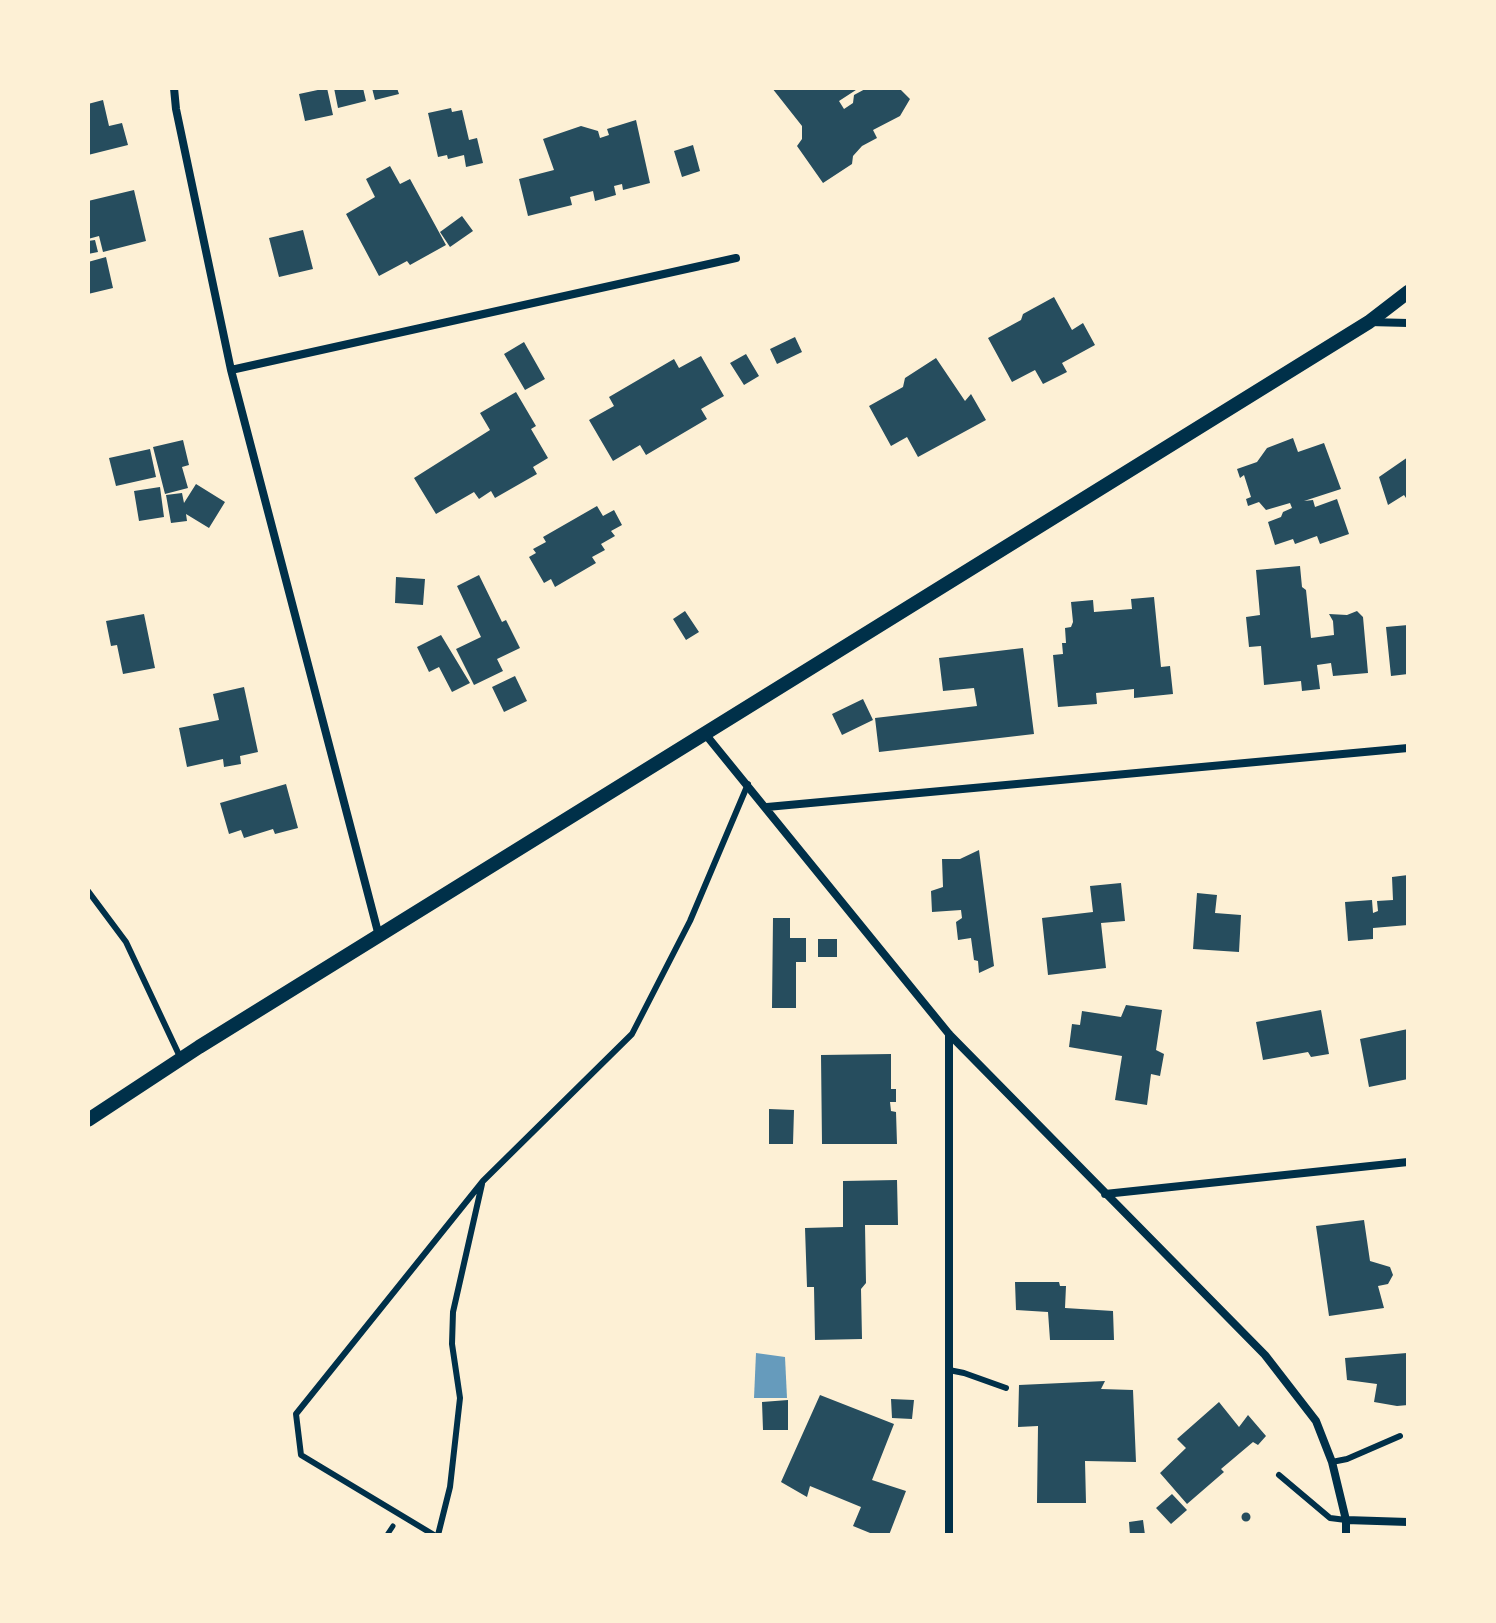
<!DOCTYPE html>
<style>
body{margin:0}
#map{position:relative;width:1496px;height:1623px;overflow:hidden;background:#fdf0d5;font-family:"DM Sans",sans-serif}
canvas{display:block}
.frame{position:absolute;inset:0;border:90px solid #fdf0d5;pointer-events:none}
</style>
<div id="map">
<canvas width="1496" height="1623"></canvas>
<div class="frame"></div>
</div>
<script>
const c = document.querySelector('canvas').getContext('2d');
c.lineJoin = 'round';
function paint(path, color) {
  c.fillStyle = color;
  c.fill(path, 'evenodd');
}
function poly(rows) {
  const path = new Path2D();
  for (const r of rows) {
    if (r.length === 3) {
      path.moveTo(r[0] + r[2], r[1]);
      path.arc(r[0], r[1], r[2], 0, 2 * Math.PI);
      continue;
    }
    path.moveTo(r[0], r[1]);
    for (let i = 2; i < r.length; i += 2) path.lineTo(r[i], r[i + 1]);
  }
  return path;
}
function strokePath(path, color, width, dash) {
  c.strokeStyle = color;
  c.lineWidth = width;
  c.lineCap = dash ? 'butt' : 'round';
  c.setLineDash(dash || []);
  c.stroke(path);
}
paint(poly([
 [756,1353,785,1357,787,1398,754,1398]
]), '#669bbc');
paint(poly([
 [327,88,333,115,305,121,299,94],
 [334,88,363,88,366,101,338,108],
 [372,88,397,88,399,94,375,100],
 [772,88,859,88,839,101,844,109,853,103,854,95,867,88,899,88,910,99,900,116,873,130,877,138,862,146,853,156,852,164,823,183,797,146,802,139,802,126],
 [103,100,109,126,122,123,128,145,88,155,88,104],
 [451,108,452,112,462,110,469,140,477,138,483,163,466,167,464,155,448,159,447,155,438,157,428,113],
 [636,120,650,183,623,190,622,184,614,186,616,195,595,201,593,191,570,197,572,205,528,216,519,179,554,170,543,139,581,126,598,131,600,138,609,135,607,129],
 [693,145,700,171,682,177,674,151],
 [390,166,400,184,410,179,446,245,410,265,407,261,379,276,346,214,375,197,366,179],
 [134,190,146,241,103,252,99,236,88,239,88,201],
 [462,216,473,231,450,247,440,232],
 [303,230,313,269,279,277,269,238],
 [95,240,98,252,88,254,88,241],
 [106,257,113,288,88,294,88,262],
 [1054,297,1072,330,1083,323,1095,345,1062,363,1067,372,1043,384,1035,370,1012,382,988,338,1021,320,1023,314],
 [795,337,802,352,777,364,770,349],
 [524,342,545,379,525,390,504,354],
 [746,354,759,376,744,385,730,363],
 [701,356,724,396,701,409,707,419,646,455,640,445,613,461,589,420,614,406,609,397,674,359,679,368],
 [936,358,965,401,971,394,986,420,918,457,907,437,891,446,869,406,903,387,905,378],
 [516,392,536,426,531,429,548,458,533,467,537,474,495,498,491,491,479,499,474,492,436,514,414,478,490,430,480,413],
 [1293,438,1298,452,1324,443,1341,489,1304,501,1313,500,1315,507,1337,499,1349,534,1320,544,1317,536,1295,544,1293,539,1275,545,1268,522,1281,517,1283,512,1292,508,1290,503,1266,510,1259,502,1248,506,1246,499,1251,497,1244,475,1240,478,1237,469,1257,462,1267,448],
 [183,440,189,465,182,467,188,488,165,494,153,447],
 [150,449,156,477,116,486,109,458],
 [1408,457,1408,501,1404,495,1388,505,1379,477],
 [196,484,225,502,209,528,186,514,187,521,171,523,166,495,182,493,184,503],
 [160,487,164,517,139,521,134,491],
 [597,506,603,516,614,510,622,525,611,531,615,536,601,544,605,550,592,557,596,563,555,587,551,579,544,583,529,557,536,553,533,549,546,542,543,537],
 [1300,566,1302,587,1306,590,1311,638,1334,635,1333,621,1329,614,1347,615,1357,611,1363,617,1368,673,1333,676,1331,663,1317,665,1320,689,1302,691,1301,681,1264,685,1261,646,1249,647,1246,617,1260,615,1256,570],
 [479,575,502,622,506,620,520,648,497,659,503,671,474,685,456,649,481,637,457,586],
 [396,577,425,579,423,605,395,603],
 [1154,597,1161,667,1170,666,1173,694,1134,698,1134,689,1096,693,1097,704,1058,707,1053,655,1063,654,1062,643,1066,643,1065,628,1071,627,1073,622,1071,602,1093,600,1094,612,1132,609,1131,599],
 [685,611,699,632,686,640,673,619],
 [144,614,155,668,123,674,117,645,111,646,106,621],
 [1408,625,1408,674,1391,676,1386,627],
 [441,635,470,683,452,692,439,667,429,672,417,647],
 [1023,648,1034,734,879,752,875,718,977,706,974,688,943,691,939,658],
 [515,676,527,701,504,712,492,687],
 [244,687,258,752,240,756,241,764,224,767,223,759,187,767,179,728,219,720,213,694],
 [863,699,873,720,842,735,832,714],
 [286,784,298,828,275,834,273,829,244,838,241,830,229,834,220,803],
 [979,850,994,966,979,973,978,961,974,960,971,938,958,940,956,922,962,918,961,910,932,912,931,891,943,887,942,859,960,859],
 [1408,875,1408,925,1373,928,1373,939,1348,941,1345,902,1372,900,1373,913,1378,911,1377,901,1393,900,1392,877],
 [1121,883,1125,921,1101,923,1106,968,1048,975,1042,918,1093,912,1090,886],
 [1197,893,1217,895,1215,913,1241,915,1239,952,1193,949],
 [773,918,790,918,790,938,806,938,806,962,796,962,796,1008,772,1008],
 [818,939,837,939,837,957,818,957],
 [1126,1005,1162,1010,1156,1050,1164,1054,1160,1076,1151,1074,1147,1105,1115,1100,1122,1056,1069,1047,1072,1024,1080,1025,1082,1011,1121,1017],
 [1321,1010,1329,1054,1311,1057,1308,1052,1263,1060,1256,1022],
 [1408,1029,1408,1079,1369,1087,1360,1039],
 [891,1054,891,1089,896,1089,896,1102,890,1102,891,1111,896,1112,897,1144,822,1144,821,1055],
 [769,1109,794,1110,793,1144,769,1144],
 [897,1180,898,1225,865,1225,866,1283,861,1289,862,1339,815,1340,814,1287,807,1287,805,1228,843,1227,843,1181],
 [1364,1220,1370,1261,1390,1267,1393,1275,1388,1284,1378,1286,1384,1308,1329,1316,1316,1226],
 [1015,1282,1059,1282,1060,1286,1066,1286,1065,1308,1113,1311,1114,1340,1050,1340,1048,1312,1016,1310],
 [1407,1353,1408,1405,1397,1406,1374,1402,1377,1384,1347,1380,1345,1358],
 [1105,1381,1101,1389,1133,1390,1136,1462,1085,1461,1086,1503,1037,1503,1038,1426,1018,1427,1019,1385],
 [820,1395,894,1424,872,1480,906,1491,889,1535,875,1535,853,1526,861,1507,810,1486,807,1497,781,1482],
 [891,1399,914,1400,912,1419,892,1418],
 [788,1400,788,1430,763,1430,762,1402],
 [1219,1402,1239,1427,1248,1415,1266,1436,1258,1445,1253,1442,1221,1469,1224,1472,1187,1504,1160,1473,1186,1448,1177,1439],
 [1172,1494,1187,1510,1171,1524,1156,1508],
 [1246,1517,4.5],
 [1143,1520,1145,1535,1130,1535,1129,1522]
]), '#264d5e');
strokePath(poly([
 [387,1535,393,1526]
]), '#003049', 5);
strokePath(poly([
 [88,891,126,942,181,1059],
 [949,1370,964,1373,1006,1388],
 [1332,1462,1347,1459,1400,1436],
 [1279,1475,1330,1518,1346,1520],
 [434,1535,301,1455,296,1414,483,1181,632,1034,690,921,748,784],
 [438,1535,450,1487,460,1398,452,1344,453,1312,482,1184]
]), '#003049', 6);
strokePath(poly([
 [174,88,176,109,231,370,379,936],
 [1369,322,1408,323],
 [231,370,736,258],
 [706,735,949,1034,1265,1355,1316,1421,1332,1462,1346,1520,1346,1535],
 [767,807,1408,748],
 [1105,1194,1408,1162],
 [1346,1520,1408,1522],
 [949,1535,949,1034]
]), '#003049', 8);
strokePath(poly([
 [88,1120,199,1047,1369,322,1408,292]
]), '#003049', 14);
</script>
